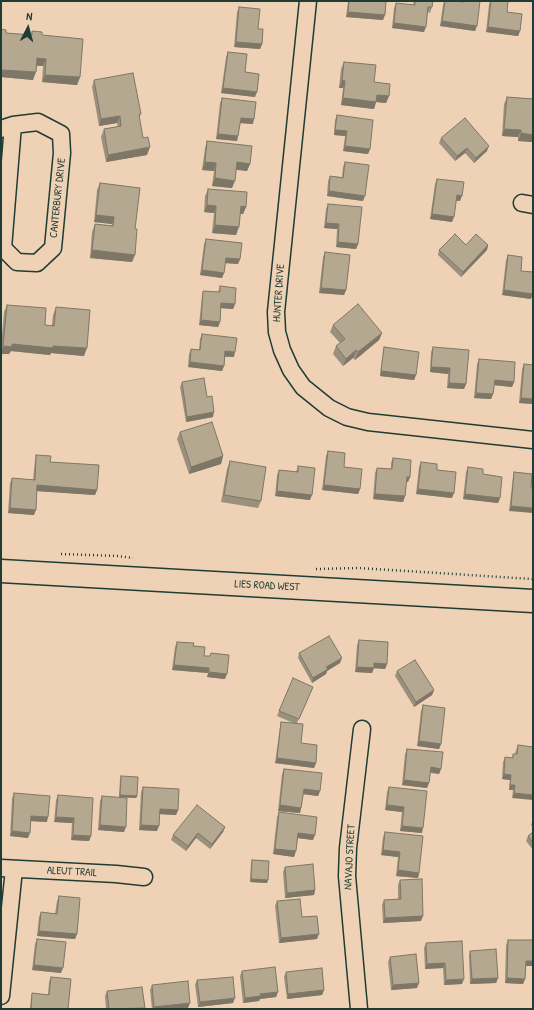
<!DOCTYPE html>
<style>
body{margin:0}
#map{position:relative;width:534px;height:1010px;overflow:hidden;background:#efd2b5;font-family:"Patrick Hand",sans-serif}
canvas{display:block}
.frame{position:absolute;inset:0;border:2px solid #1f3d34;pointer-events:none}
.north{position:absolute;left:8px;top:8px;width:40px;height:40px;-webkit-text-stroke:3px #efd2b5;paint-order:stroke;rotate:6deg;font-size:11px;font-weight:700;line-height:16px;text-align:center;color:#1f3d34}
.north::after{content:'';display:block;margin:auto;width:14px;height:18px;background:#1f3d34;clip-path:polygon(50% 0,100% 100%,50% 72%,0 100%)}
</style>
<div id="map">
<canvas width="534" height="1010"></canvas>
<div class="frame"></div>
<div class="north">N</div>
</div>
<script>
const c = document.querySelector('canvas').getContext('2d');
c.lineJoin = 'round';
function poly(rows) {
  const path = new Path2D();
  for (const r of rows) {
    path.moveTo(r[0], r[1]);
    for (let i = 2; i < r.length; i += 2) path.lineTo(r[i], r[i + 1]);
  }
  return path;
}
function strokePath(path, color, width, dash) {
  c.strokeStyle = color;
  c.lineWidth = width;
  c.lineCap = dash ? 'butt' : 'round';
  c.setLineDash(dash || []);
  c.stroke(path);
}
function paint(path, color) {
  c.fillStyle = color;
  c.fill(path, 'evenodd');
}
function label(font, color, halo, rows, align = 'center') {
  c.font = font + ' "Patrick Hand",sans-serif';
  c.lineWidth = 3;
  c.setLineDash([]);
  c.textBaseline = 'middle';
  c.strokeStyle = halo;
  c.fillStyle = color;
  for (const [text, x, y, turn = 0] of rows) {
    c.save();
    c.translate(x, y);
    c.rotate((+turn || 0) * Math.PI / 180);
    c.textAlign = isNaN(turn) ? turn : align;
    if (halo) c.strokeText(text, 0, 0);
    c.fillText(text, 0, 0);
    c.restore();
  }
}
const street = poly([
 [308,1,276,312,277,332,282,350,291,370,303,387,329,408,347,417,368,422,533,440],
 [1,129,13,125,38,122,61,134,62,153,53,248,37,263,17,262,3,248,13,125],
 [522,203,533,205],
 [1,868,116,874,144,877],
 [1,996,14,869],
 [359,1009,347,876,348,848,362,729]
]);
const secondary = poly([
 [1,571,533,601]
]);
strokePath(street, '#1f3d34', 19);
strokePath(secondary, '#1f3d34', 25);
strokePath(poly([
 [61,554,118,556,133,558],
 [316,569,359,568,533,579]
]), '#1f3d34', 2.5, [1, 3]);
strokePath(street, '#efd2b5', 16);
strokePath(secondary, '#efd2b5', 22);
paint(poly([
 [348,1,386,1,383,20,346,17],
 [414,1,433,1,432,7,430,13,428,12,424,32,392,28,394,8,396,3,413,5],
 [444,1,456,1,463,2,463,1,480,1,475,31,440,26,443,5],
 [490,1,508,1,507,12,520,31,518,36,486,32,489,4],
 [239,7,258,29,262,44,260,49,234,47,237,12],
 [1,29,6,33,31,35,32,31,42,35,80,77,77,85,42,82,43,66,36,66,33,80,1,77],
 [228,52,245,72,255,97,221,93,226,57],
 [344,62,374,82,389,96,386,103,376,102,374,109,341,105,343,88,339,88,341,69],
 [94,80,141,114,139,118,143,138,147,155,106,162,101,137,104,129,118,127,117,123,99,126,92,87],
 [507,97,533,99,533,142,518,141,518,137,502,136,504,104],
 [222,98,253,124,240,123,237,141,216,139,220,103],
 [337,115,370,149,368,154,343,151,345,136,334,135,335,120],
 [441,138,487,151,474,163,465,153,455,161,439,143],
 [207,141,250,164,247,171,236,170,232,188,212,186,214,171,202,170,205,148],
 [345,162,363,201,327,196,328,181,330,176,342,177,343,167],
 [437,179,460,201,456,201,452,222,430,219,435,184],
 [100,183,135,229,132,262,90,258,92,232,95,224,111,226,112,224,94,222,97,190],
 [208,189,246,207,243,214,240,214,236,235,212,233,214,213,204,212,205,196],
 [328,204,358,244,356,249,336,247,337,229,324,228,326,209],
 [206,239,240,259,238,264,225,263,224,273,222,278,200,275,204,244],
 [466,245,488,245,487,250,461,277,438,255,439,250],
 [325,252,346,290,344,295,319,293,323,257],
 [508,255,521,271,531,299,502,295,506,260],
 [220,286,235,304,233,309,221,308,220,322,218,327,199,325,202,296,203,291,218,292],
 [7,305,45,325,52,325,53,315,56,307,84,356,51,353,50,355,11,351,9,354,1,354,1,347,4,312],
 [333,325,382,333,379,340,355,360,353,358,343,366,333,354,336,346,340,343,330,332],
 [202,334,234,357,225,357,224,366,222,371,188,367,189,354,191,349,199,350,200,339],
 [384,347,416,375,414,380,380,376,383,352],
 [433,347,466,384,464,389,447,388,448,374,430,372,431,352],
 [479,359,514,382,512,387,494,385,493,394,491,399,474,398,477,364],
 [524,364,533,404,519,403,522,369],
 [182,382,207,397,213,417,186,422,180,387],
 [180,432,223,456,221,464,189,474,177,439],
 [328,451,360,489,358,494,322,490,326,456],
 [36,455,50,462,97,490,95,495,37,491,34,515,8,513,10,483,12,478,33,480,35,460],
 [393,458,410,477,408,482,406,482,405,496,403,502,373,499,375,473,377,468,391,469,391,463],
 [230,461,261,501,258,508,221,502,227,469],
 [421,462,437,470,452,498,416,494,419,467],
 [298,466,310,500,275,496,277,475,279,470,296,472],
 [468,467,483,474,500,498,498,503,463,499,466,472],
 [514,472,531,488,509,511,513,477],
 [359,640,387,664,385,669,374,668,372,673,355,672,357,645],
 [177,642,193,646,204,656,210,656,211,653,225,679,207,677,208,673,172,670,175,647],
 [299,653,340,663,327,671,326,674,312,683,298,658],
 [397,671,434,690,432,695,414,707,395,676],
 [313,687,297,723,301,743,316,763,314,768,275,763,280,727,281,722,293,723,277,716,279,711],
 [423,705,441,744,439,749,417,746,421,711],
 [518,745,533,747,512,798,513,790,509,790,510,780,502,779,503,762,505,757,512,758,513,754,515,754,516,750],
 [407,749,441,769,439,774,430,773,427,788,402,785,405,754],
 [284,769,320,791,318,796,303,794,301,808,300,813,278,811,282,774],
 [121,776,137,796,136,798,119,797,120,778],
 [143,787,178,810,176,815,159,814,157,831,139,830,141,792],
 [389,787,422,833,400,831,402,812,385,810,387,792],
 [14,793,47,822,30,821,28,838,10,836,12,798],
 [58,795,91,836,89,841,71,840,72,823,54,822,56,800],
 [102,796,124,832,98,830,100,801],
 [279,812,313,840,298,838,294,857,273,854,277,817],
 [533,819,533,828,531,825],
 [225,827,223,832,210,849,196,838,186,851,171,840,173,835],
 [385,832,419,873,418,878,396,876,398,857,381,855,383,837],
 [533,832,533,850,526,841,528,836],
 [252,860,268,880,267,883,250,882,251,863],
 [285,867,315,890,314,895,285,898,283,872],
 [400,880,421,921,383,923,382,905,384,900,398,899,398,885],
 [59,896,77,934,75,939,37,936,39,917,41,912,55,914,57,901],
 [277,901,317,939,279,943,275,906],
 [37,939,61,973,32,970,35,944],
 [508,940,526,966,525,979,523,984,505,983,506,945],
 [462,941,462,984,444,985,443,968,425,969,424,948,426,943],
 [470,951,498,978,496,983,470,984,469,956],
 [390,957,417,988,391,990,388,962],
 [242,971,278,992,276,997,260,999,259,1001,243,1003,240,976],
 [286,972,324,990,322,995,287,999,284,977],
 [51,977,68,1009,30,1009,31,998,32,993,48,995,49,982],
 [197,980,233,1003,198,1007,195,985],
 [152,985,188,1008,182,1009,152,1009,150,990],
 [107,991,145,1009,106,1009,105,996]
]), '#9b907d');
paint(poly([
 [348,12,385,15,383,20,346,17],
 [442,21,477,26,475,31,440,26],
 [394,23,426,27,424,32,392,28],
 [488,27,520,31,518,36,486,32],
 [236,42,262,44,260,49,234,47],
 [37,58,46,59,43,66,34,65],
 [1,70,36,72,33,80,1,77],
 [45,75,80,77,77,85,42,82],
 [342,80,345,81,343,88,339,88],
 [223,88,257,92,255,97,221,93],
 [377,95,389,96,386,103,376,102,374,109,341,105,343,98],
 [120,116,117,123,99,126,101,119],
 [241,118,254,119,253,124,239,123],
 [504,129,521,130,518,137,502,136],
 [335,130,347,131,345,136,334,135],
 [521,133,533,135,533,142,518,141],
 [218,134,238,136,237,141,216,139],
 [345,146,370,149,368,154,343,151],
 [489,146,487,151,474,163,476,158],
 [150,147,147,155,106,162,108,155],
 [467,148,465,153,455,161,457,156],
 [205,162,216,163,214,171,202,170],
 [237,162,250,164,247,171,234,169],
 [215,178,235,181,232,188,212,186],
 [329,191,365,196,363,201,327,196],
 [457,195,462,196,460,201,455,200],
 [207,205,216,206,214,213,204,212],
 [241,206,246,207,243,214,238,214],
 [432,214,454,217,452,222,430,219],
 [96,215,114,217,112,224,94,222],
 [326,223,339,224,337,229,324,228],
 [215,225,239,227,236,235,212,233],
 [338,242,358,244,356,249,336,247],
 [488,245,487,250,461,277,463,272],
 [92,250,135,255,132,262,90,258],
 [226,258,240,259,238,264,224,263],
 [202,270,224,273,222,278,200,275],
 [321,288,346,290,344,295,319,293],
 [504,290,533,294,531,299,502,295],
 [221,303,235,304,233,309,220,308],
 [201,320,220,322,218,327,199,325],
 [382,333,379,340,355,360,358,352],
 [12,344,53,346,87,348,84,356,51,353,50,355,11,351,9,354,1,354,3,346],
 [356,350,353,358,343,366,346,359],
 [225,351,235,352,234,357,224,356],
 [190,362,224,366,222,371,188,367],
 [431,367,450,368,448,374,430,372],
 [381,371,416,375,414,380,380,376],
 [495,380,514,382,512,387,493,385],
 [449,383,466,384,464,389,447,388],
 [476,393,493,394,491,399,474,398],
 [521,398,533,399,533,404,519,403],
 [214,412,213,417,186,422,187,417],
 [223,456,221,464,189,474,191,467],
 [407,477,410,477,408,482,405,482],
 [37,485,97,490,95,495,35,491],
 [324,485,360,489,358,494,322,490],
 [418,489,454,493,452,498,416,494],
 [277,491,312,495,310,500,275,496],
 [375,494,405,496,403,502,373,499],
 [465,494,500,498,498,503,463,499],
 [511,506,533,508,533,513,509,511],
 [10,508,36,510,34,515,8,513],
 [342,658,340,663,327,671,326,674,312,683,313,678,326,667],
 [374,663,387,664,385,669,372,668],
 [174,665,209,668,208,673,172,670],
 [357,667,374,668,372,673,355,672],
 [209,672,227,674,225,679,207,677],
 [434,690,432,695,414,707,416,702],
 [419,741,441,744,439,749,417,746],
 [277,758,316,763,314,768,275,763],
 [431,767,441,769,439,774,429,772],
 [504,774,511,775,510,780,502,779],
 [404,780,429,783,427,788,402,785],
 [510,785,515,785,513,790,509,790],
 [304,789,320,791,318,796,302,794],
 [514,793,533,795,533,800,512,798],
 [120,795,137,796,136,798,119,797],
 [280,805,301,808,300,813,278,811],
 [387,805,404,807,402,812,385,810],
 [160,809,178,810,176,815,158,814],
 [31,816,48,817,47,822,29,821],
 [56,817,74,818,72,823,54,822],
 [100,825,126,827,124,832,98,830],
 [141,825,159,826,157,831,139,830],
 [402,826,423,828,422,833,400,831],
 [225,827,223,832,210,849,212,844],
 [12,831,30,833,28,838,10,836],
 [198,833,196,838,186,851,188,846],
 [298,833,315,835,313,840,297,838],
 [73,835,91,836,89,841,71,840],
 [275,849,296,851,294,857,273,854],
 [383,850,400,852,398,857,381,855],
 [398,870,419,873,418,878,396,876],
 [251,879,268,880,267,883,250,882],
 [315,890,314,895,285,898,287,893],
 [423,916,421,921,383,923,385,918],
 [39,931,77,934,75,939,37,936],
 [319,934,317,939,279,943,281,938],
 [526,961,533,961,533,966,524,966],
 [445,963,443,968,425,969,427,964],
 [34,965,63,968,61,973,32,970],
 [498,978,496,983,470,984,472,979],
 [507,978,525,979,523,984,505,983],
 [464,979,462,984,444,985,446,980],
 [419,983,417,988,391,990,393,985],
 [324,990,322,995,287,999,288,994],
 [278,992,276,997,260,999,259,1001,243,1003,245,998,260,994],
 [235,998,233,1003,198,1007,200,1002],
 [190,1003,188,1008,182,1009,154,1009,154,1007]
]), '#7e7666');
const building = poly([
 [349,1,386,1,385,15,348,12,349,1],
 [415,1,433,1,432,7,428,7,426,27,394,23,396,3,415,5,415,1],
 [445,1,456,1,464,2,464,1,480,1,477,26,442,21,445,1],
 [491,1,508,1,507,12,522,14,520,31,488,27,491,1],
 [239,7,260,9,258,29,263,29,262,44,236,42,239,7],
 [1,29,6,30,6,33,32,35,32,31,42,32,42,35,83,39,80,77,45,75,46,59,37,58,36,72,1,70,1,29],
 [228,52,247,54,245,72,259,74,257,92,223,88,228,52],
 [344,62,376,65,374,82,390,84,389,96,377,95,376,102,343,98,345,81,342,80,344,62],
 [133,73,141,114,139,115,143,138,148,137,150,147,108,155,104,129,121,126,120,116,101,119,94,80,133,73],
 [507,97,533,99,533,135,521,133,521,130,504,129,507,97],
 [222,98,256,102,254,119,241,118,238,136,218,134,222,98],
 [337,115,373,120,370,149,345,146,347,131,335,130,337,115],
 [465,118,489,146,476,158,467,148,457,156,441,138,465,118],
 [207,141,252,146,250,164,237,162,235,181,215,178,216,163,205,162,207,141],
 [345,162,369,165,365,196,329,191,330,176,343,178,345,162],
 [437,179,464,182,462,196,457,195,454,217,432,214,437,179],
 [100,183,140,188,135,229,137,229,135,255,92,250,95,224,113,226,114,217,96,215,100,183],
 [208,189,247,192,246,207,241,206,239,227,215,225,216,206,207,205,208,189],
 [328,204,362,207,358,244,338,242,339,224,326,223,328,204],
 [455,234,466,245,476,234,488,245,463,272,439,250,455,234],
 [206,239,242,243,240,259,226,258,224,273,202,270,206,239],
 [325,252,350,255,346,290,321,288,325,252],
 [508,255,522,257,521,271,533,272,533,294,504,290,508,255],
 [220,286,236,288,235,304,221,303,220,322,201,320,203,291,220,292,220,286],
 [358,304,382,333,358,352,356,350,346,359,336,346,345,339,333,325,358,304],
 [7,305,46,308,45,325,54,326,56,307,90,310,87,348,53,346,53,348,12,344,12,347,3,346,7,305],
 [202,334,237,338,235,352,225,351,224,366,190,362,191,349,200,350,202,334],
 [384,347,419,352,416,375,381,371,384,347],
 [433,347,469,350,466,384,449,383,450,368,431,367,433,347],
 [479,359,515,362,514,382,495,380,493,394,476,393,479,359],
 [524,364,533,365,533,399,521,398,524,364],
 [204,378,207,397,212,396,214,412,187,417,182,382,204,378],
 [212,422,223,456,191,467,180,432,212,422],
 [328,451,345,453,344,467,362,469,360,489,324,485,328,451],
 [36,455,51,456,50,462,99,465,97,490,37,485,36,510,10,508,12,478,35,480,36,455],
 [393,458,411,460,410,477,407,477,405,496,375,494,377,468,392,469,393,458],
 [230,461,266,467,261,501,224,495,230,461],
 [421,462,437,464,437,470,456,472,454,493,418,489,421,462],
 [298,466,315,468,312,495,277,491,279,470,298,472,298,466],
 [468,467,483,469,483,474,502,477,500,498,465,494,468,467],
 [514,472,532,474,531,488,533,488,533,508,511,506,514,472],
 [329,636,342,658,326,667,328,669,313,678,299,653,329,636],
 [359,640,388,642,387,664,374,663,374,668,357,667,359,640],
 [177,642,194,643,193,646,205,647,204,656,210,656,211,653,229,655,227,674,209,672,209,668,174,665,177,642],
 [415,660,434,690,416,702,397,671,415,660],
 [293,678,313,687,299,719,279,711,293,678],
 [423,705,445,708,441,744,419,741,423,705],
 [281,722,303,724,301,743,317,745,316,763,277,758,281,722],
 [518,745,533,747,533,795,514,793,515,785,510,785,511,775,504,774,505,757,513,758,513,754,517,754,518,745],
 [407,749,443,752,441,769,431,767,429,783,404,780,407,749],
 [284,769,322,773,320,791,304,789,301,808,280,805,284,769],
 [121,776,138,777,137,796,120,795,121,776],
 [143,787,179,789,178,810,160,809,159,826,141,825,143,787],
 [389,787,427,791,423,828,402,826,404,807,387,805,389,787],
 [14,793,50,796,48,817,31,816,30,833,12,831,14,793],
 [58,795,93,798,91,836,73,835,74,818,56,817,58,795],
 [102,796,127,798,126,827,100,825,102,796],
 [197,805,225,827,212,844,198,833,188,846,173,835,197,805],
 [279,812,317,817,315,835,298,833,296,851,275,849,279,812],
 [385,832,423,836,419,873,398,870,400,852,383,850,385,832],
 [533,832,533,843,528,836,533,832],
 [252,860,269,861,268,880,251,879,252,860],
 [313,864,315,890,287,893,285,867,313,864],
 [422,879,423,916,385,918,384,900,401,899,400,880,422,879],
 [59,896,80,898,77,934,39,931,41,912,57,914,59,896],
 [300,899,302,917,317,916,319,934,281,938,277,901,300,899],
 [37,939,66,942,63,968,34,965,37,939],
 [508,940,533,940,533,961,526,961,525,979,507,978,508,940],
 [462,941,464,979,446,980,445,963,427,964,426,943,462,941],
 [496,949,498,978,472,979,470,951,496,949],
 [416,954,419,983,393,985,390,957,416,954],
 [275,967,278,992,260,994,261,996,245,998,242,971,275,967],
 [322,968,324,990,288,994,286,972,322,968],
 [51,977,71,979,68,1009,31,1009,32,993,49,995,51,977],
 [233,977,235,998,200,1002,197,980,233,977],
 [188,981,190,1003,154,1007,152,985,188,981],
 [142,987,145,1008,109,1009,107,991,142,987]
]);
paint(building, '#b4a891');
strokePath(building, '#7e7666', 1);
label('11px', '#1f3d34', '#efd2b5', [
 ["CANTERBURY DRIVE",58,198,-84],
 ["HUNTER DRIVE",279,293,-86],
 ["LIES ROAD WEST",267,586,3],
 ["NAVAJO STREET",350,857,-87],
 ["ALEUT TRAIL",72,872,3]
]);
</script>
